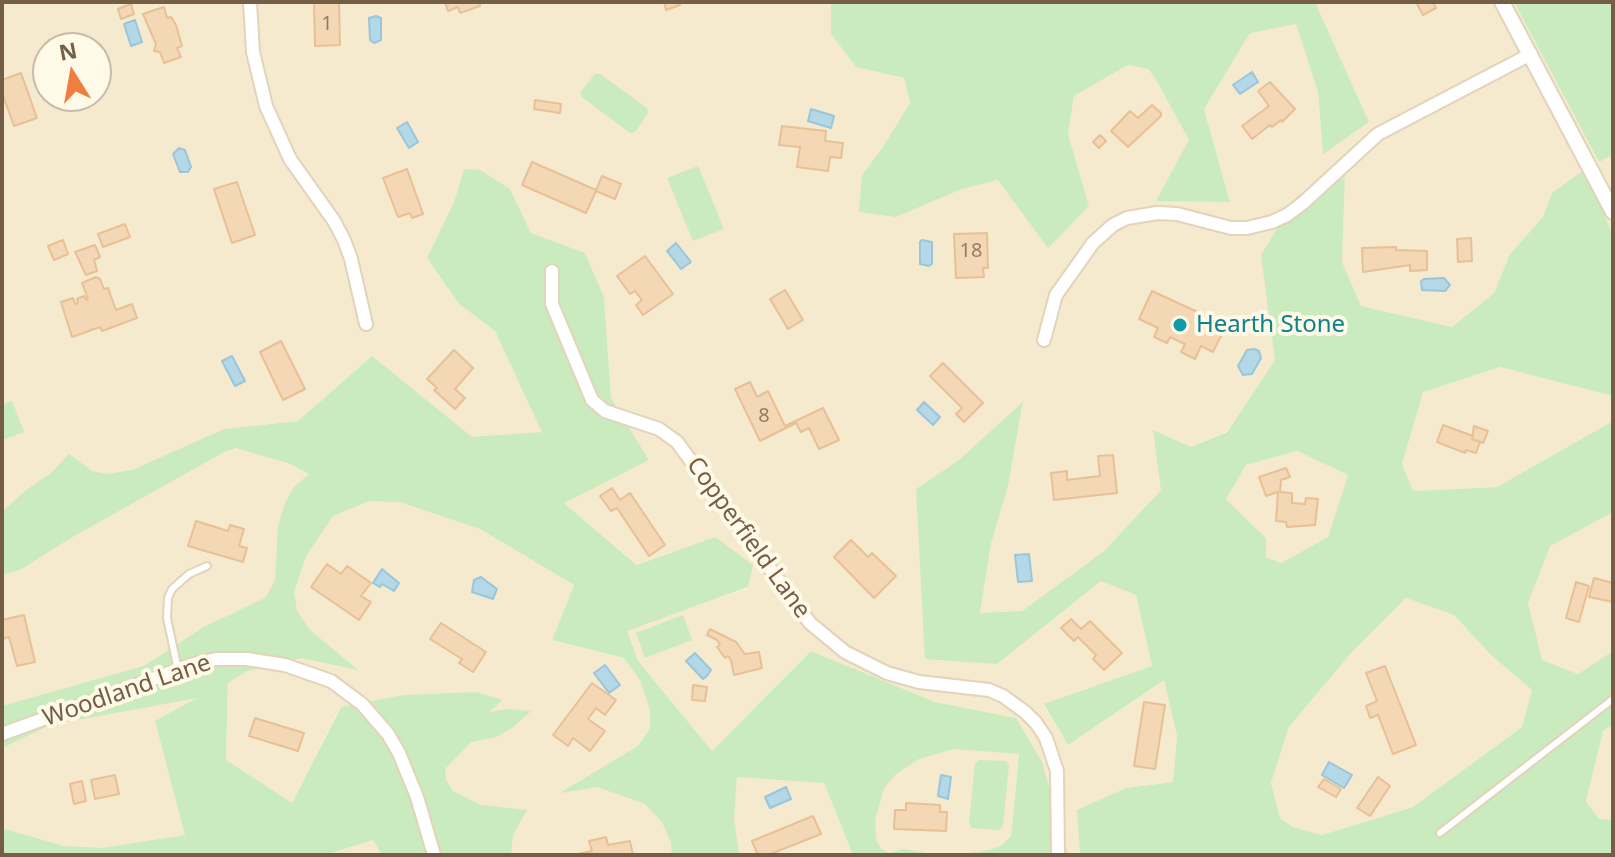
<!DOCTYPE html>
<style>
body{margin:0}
#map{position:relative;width:1615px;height:857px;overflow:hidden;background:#fdf6e0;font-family:"Noto Sans",sans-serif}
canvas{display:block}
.frame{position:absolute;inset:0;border:4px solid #755e46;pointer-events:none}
.north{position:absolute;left:32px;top:32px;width:80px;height:80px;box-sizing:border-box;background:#fff9e7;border:2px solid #c8bba7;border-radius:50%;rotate:349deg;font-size:22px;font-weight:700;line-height:32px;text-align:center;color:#755e46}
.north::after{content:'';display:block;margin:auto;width:28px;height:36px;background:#ee7f3e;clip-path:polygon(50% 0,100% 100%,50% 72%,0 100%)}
</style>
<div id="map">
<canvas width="1615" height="857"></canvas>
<div class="frame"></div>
<div class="north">N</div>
</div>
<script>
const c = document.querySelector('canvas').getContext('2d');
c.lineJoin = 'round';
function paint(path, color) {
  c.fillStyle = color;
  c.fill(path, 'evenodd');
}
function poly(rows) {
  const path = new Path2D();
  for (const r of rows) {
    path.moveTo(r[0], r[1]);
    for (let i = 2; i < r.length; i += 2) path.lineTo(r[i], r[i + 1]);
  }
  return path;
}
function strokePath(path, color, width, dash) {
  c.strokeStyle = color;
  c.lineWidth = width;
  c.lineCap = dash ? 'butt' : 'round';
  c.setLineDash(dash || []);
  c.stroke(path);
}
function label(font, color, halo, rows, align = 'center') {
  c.font = font + ' "Noto Sans",sans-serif';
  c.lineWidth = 8;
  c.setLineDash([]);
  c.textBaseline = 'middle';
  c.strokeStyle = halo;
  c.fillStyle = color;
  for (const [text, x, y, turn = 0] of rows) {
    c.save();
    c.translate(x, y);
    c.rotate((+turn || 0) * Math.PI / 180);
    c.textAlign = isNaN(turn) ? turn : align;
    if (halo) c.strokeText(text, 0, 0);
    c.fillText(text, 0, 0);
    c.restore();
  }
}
paint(poly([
 [2,2,831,2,831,34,856,67,904,78,910,104,883,147,862,175,896,217,962,189,998,180,1089,206,1068,134,1074,96,1128,65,1148,69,1155,78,1189,140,1230,201,1204,109,1250,32,1296,23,1318,92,1323,153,1369,122,1315,2,1514,2,1599,162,1613,155,1613,182,1610,190,1613,236,1605,222,1595,189,1552,193,1543,217,1510,254,1494,293,1452,327,1361,306,1342,262,1345,179,1262,255,1275,360,1227,431,1191,447,1161,490,1104,551,1022,611,980,614,991,544,1008,486,1023,404,959,460,916,489,997,664,1102,580,1136,595,1152,666,1044,705,1068,745,1164,680,1177,736,1173,782,1126,788,1078,810,1080,855,1045,855,1016,718,935,702,811,651,712,751,638,661,626,630,748,588,715,537,638,565,563,502,649,460,611,398,604,297,585,253,531,233,510,189,464,169,454,202,427,258,459,304,495,331,543,432,472,438,372,356,298,421,224,429,55,504,236,448,315,449,453,513,574,585,552,640,624,658,701,765,722,855,421,855,340,707,292,803,226,761,228,684,155,721,186,835,128,855,2,855],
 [48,48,96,48,96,96,48,96],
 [1500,367,1613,396,1613,421,1497,487,1413,491,1402,464,1422,392],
 [1297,451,1348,475,1328,537,1281,563,1266,557,1266,538,1226,499,1246,465],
 [1613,512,1613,651,1578,674,1541,660,1528,603,1549,545],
 [1406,598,1454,615,1490,654,1532,690,1522,727,1413,807,1322,835,1293,827,1280,818,1271,783,1289,727,1351,653],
 [1613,724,1613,820,1599,820,1586,803,1603,731],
 [954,749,1019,753,1009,855,856,855,866,783,923,750],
 [737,776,824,783,853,855,731,855],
 [373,840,382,855,325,855]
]), '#f5e9ce');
paint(poly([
 [831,2,1315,2,1369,122,1323,154,1318,92,1296,24,1250,33,1204,109,1230,202,1156,201,1189,140,1155,78,1148,69,1128,65,1074,96,1068,134,1089,206,1048,248,998,180,962,189,896,217,859,212,862,175,883,147,910,103,904,78,856,67,831,34],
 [1514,2,1613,2,1613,155,1599,162],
 [595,74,600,74,647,108,648,113,635,132,630,133,582,97,580,93],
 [698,166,724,229,693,241,667,178],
 [464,169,480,170,510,189,531,233,585,253,604,297,611,398,649,460,564,503,637,565,715,537,753,565,748,587,627,631,638,661,712,751,811,651,935,702,1016,718,1042,762,1068,855,955,855,990,850,1002,845,1011,836,1019,754,954,749,919,759,896,774,884,788,875,820,876,840,881,849,889,853,904,849,936,855,853,855,824,783,737,777,734,818,739,855,672,855,671,842,662,822,645,804,597,787,560,793,638,746,650,729,650,710,641,682,624,658,552,640,574,585,480,529,400,502,369,501,333,516,306,556,294,592,297,611,310,630,358,670,301,658,247,671,228,683,226,760,292,803,341,707,404,695,476,692,503,700,489,712,509,709,531,711,512,728,496,737,471,742,445,769,446,780,453,791,481,805,527,810,513,835,511,855,382,855,373,840,325,855,2,855,2,828,63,846,102,848,185,835,155,721,197,698,50,725,2,748,2,706,144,666,204,627,265,598,275,581,278,526,285,503,294,487,309,474,291,464,236,448,224,452,69,539,20,570,2,574,2,512,25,491,51,473,69,454,92,471,107,474,132,470,224,429,298,421,372,356,472,437,542,432,495,331,459,304,427,258,454,202],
 [1585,169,1613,236,1613,396,1500,367,1423,392,1402,464,1413,491,1497,487,1613,421,1613,512,1550,546,1528,603,1542,660,1578,674,1613,651,1613,724,1603,731,1586,802,1599,819,1613,820,1613,855,1080,855,1077,810,1126,788,1173,782,1177,736,1164,680,1068,745,1044,704,1152,666,1136,595,1101,581,997,664,925,659,916,489,959,460,1023,402,1008,486,991,544,980,613,1022,611,1104,551,1161,490,1153,430,1191,447,1227,432,1275,360,1261,255,1297,196,1345,178,1342,262,1361,306,1452,327,1494,293,1510,254,1543,217,1552,193],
 [1297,451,1348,475,1328,537,1281,563,1266,557,1266,538,1226,499,1246,465],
 [1406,598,1454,615,1490,654,1532,690,1522,727,1413,807,1322,835,1293,827,1280,818,1271,783,1289,727,1351,653],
 [12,401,24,432,2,440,2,405],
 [683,615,692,640,645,658,636,633],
 [979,760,1006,761,1009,765,1003,826,999,830,972,828,969,823,975,763]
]), '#caebbe');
const water = poly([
 [376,16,381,18,381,40,374,43,370,40,369,18,376,16],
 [135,20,142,42,131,46,124,24,135,20],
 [1252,72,1258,82,1240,94,1233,85,1252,72],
 [811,109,834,116,831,128,808,121,811,109],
 [407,122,418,142,409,148,397,128,407,122],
 [179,148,185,150,191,167,188,172,180,172,173,154,179,148],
 [922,240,932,242,932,264,929,266,920,264,920,242,922,240],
 [676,243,691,262,681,269,667,251,676,243],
 [1444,278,1450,285,1445,291,1422,290,1421,281,1424,279,1444,278],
 [1254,349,1259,351,1261,358,1252,374,1243,375,1238,366,1247,350,1254,349],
 [232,356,245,381,235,386,222,361,232,356],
 [924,402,940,417,933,425,917,410,924,402],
 [1029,554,1032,581,1018,582,1015,555,1029,554],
 [382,569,399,583,394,591,382,584,380,587,373,583,382,569],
 [481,577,497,589,493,599,472,592,474,580,481,577],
 [695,653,711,670,706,677,703,679,686,661,695,653],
 [605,665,620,685,609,693,594,673,605,665],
 [1329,762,1352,775,1344,788,1322,775,1329,762],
 [941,775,951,777,948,799,938,796,941,775],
 [786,787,791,799,770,808,765,797,786,787]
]);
paint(water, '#b4d8e7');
strokePath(water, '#99c6da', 2);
const building = poly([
 [314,2,339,2,340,45,315,46,314,2],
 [445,2,479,2,480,6,460,13,458,7,448,11,445,2],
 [664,2,679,2,680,5,666,10,664,2],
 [1416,2,1433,2,1436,8,1423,15,1416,2],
 [131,4,134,14,121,19,118,9,131,4],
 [164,7,167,18,171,17,176,25,182,46,177,48,181,57,164,63,160,52,154,51,156,44,143,14,164,7],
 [21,73,37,118,14,126,2,93,2,80,21,73],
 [1270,82,1295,109,1282,122,1281,120,1272,127,1270,125,1252,139,1242,126,1269,106,1258,91,1270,82],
 [535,100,561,104,560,113,534,109,535,100],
 [1152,105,1161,113,1161,116,1128,147,1111,131,1130,111,1138,118,1152,105],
 [782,126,826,131,825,141,843,143,841,158,830,157,828,171,797,167,800,147,779,145,782,126],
 [1100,135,1106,141,1099,148,1093,142,1100,135],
 [532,162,596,190,602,176,621,184,615,199,596,191,586,213,522,185,532,162],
 [407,169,423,214,412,218,410,213,398,217,383,178,407,169],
 [237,182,255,235,232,243,214,189,237,182],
 [125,224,130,237,103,247,98,234,125,224],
 [987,233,988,268,983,268,984,277,956,278,954,234,987,233],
 [1471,238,1472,261,1458,262,1457,239,1471,238],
 [63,240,68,254,54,260,48,246,63,240],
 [95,245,100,257,94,260,97,271,86,275,75,252,95,245],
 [1396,247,1396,250,1427,251,1427,270,1410,271,1410,265,1363,272,1362,248,1396,247],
 [645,256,673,294,643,315,636,305,642,300,635,291,630,294,617,276,645,256],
 [96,277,100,279,104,289,108,288,116,310,132,304,137,318,102,331,100,327,72,337,61,302,73,298,75,304,78,303,77,299,84,296,86,300,88,299,82,283,96,277],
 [785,290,803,320,788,329,770,299,785,290],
 [1152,291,1204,315,1201,322,1223,332,1213,352,1201,346,1195,359,1181,352,1185,344,1170,337,1167,343,1154,337,1158,328,1139,319,1152,291],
 [281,341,305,389,283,400,260,352,281,341],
 [454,350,473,368,455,389,465,398,455,409,434,390,437,388,427,379,454,350],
 [943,363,983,403,964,422,956,414,962,408,930,376,943,363],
 [750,382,757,397,768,391,785,426,823,408,839,440,819,449,809,428,801,432,796,423,760,441,735,389,750,382],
 [1443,425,1473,436,1472,439,1480,442,1476,453,1466,450,1465,453,1437,442,1443,425],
 [1474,426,1488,431,1483,443,1472,439,1474,426],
 [1113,455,1117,493,1054,500,1051,473,1067,471,1067,480,1100,476,1098,456,1113,455],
 [1286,468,1290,477,1281,480,1280,492,1292,493,1292,503,1305,504,1306,498,1318,499,1315,525,1287,527,1286,522,1276,521,1278,492,1266,496,1259,477,1286,468],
 [612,488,620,500,630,493,665,545,649,556,617,508,611,511,600,496,612,488],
 [196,521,228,531,230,525,244,529,239,546,247,548,243,562,188,546,196,521],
 [851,540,868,557,872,553,896,576,874,598,834,557,851,540],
 [327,564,341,574,347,566,371,583,361,596,371,602,359,620,311,587,327,564],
 [1594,578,1613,583,1613,602,1589,597,1594,578],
 [1576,582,1589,586,1579,622,1566,618,1576,582],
 [24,615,35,662,17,666,9,637,2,639,2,620,24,615],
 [1071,619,1081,629,1090,621,1122,653,1104,670,1093,659,1096,655,1078,637,1074,641,1061,628,1071,619],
 [441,623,486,652,473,672,459,663,462,659,430,639,441,623],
 [710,629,736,642,745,654,759,652,762,668,734,675,731,660,728,656,725,658,717,647,720,645,717,640,707,635,710,629],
 [1385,666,1416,745,1393,754,1378,715,1370,718,1366,706,1377,701,1366,673,1385,666],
 [592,683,616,700,605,715,596,708,588,719,605,731,590,751,573,738,568,746,553,735,592,683],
 [693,685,707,687,705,701,692,700,693,685],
 [1144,702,1165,705,1155,769,1134,766,1144,702],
 [255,718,304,733,298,751,249,736,255,718],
 [115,775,119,794,95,799,91,780,115,775],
 [1378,777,1390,786,1370,816,1357,808,1378,777],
 [1324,779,1341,789,1336,797,1318,787,1324,779],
 [82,781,86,801,74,804,70,784,82,781],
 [906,803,940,805,940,812,947,812,946,831,894,829,895,810,906,810,906,803],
 [813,816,821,834,768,855,758,855,752,841,813,816],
 [606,837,608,845,630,841,633,855,573,855,592,851,589,841,606,837]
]);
paint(building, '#f4d8b6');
strokePath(building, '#e7c195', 2);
const service = poly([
 [178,670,167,618,168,598,172,589,189,574,207,566],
 [1440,833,1613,699]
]);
const minor = poly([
 [250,2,253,52,266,106,290,159,334,221,344,240,351,259,366,324],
 [552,271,552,304,592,400,605,411,659,429,677,442,810,623,845,652,887,673,919,682,989,690,1003,696,1025,712,1036,723,1046,738,1057,771,1058,855],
 [1044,340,1056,295,1093,243,1113,225,1127,218,1157,213,1177,214,1231,228,1247,228,1272,222,1287,215,1303,203,1378,134,1531,54],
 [2,734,194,664,216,659,247,659,285,665,331,681,362,704,388,734,399,753,417,797,434,855]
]);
const tertiary = poly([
 [1502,2,1613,212]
]);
strokePath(service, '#e2d3bb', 10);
strokePath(minor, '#e2d3bb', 16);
strokePath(tertiary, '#e2d3bb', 18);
strokePath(service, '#fff', 6);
strokePath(minor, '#fff', 12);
strokePath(tertiary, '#fff', 14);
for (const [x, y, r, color] of [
 [1180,325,8,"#0f9aa8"]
]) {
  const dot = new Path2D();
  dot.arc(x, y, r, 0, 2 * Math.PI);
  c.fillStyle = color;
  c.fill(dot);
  strokePath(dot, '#fff9e7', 3);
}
label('20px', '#957c62', null, [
 ["1",327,24],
 ["18",971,251],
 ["8",764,416]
]);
label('24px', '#0d838f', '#fff9e7', [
 ["Hearth Stone",1196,325]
], 'left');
label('24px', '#755e46', '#fff9e7', [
 ["Copperfield Lane",748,538,54],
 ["Woodland Lane",127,691,-19]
]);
</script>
